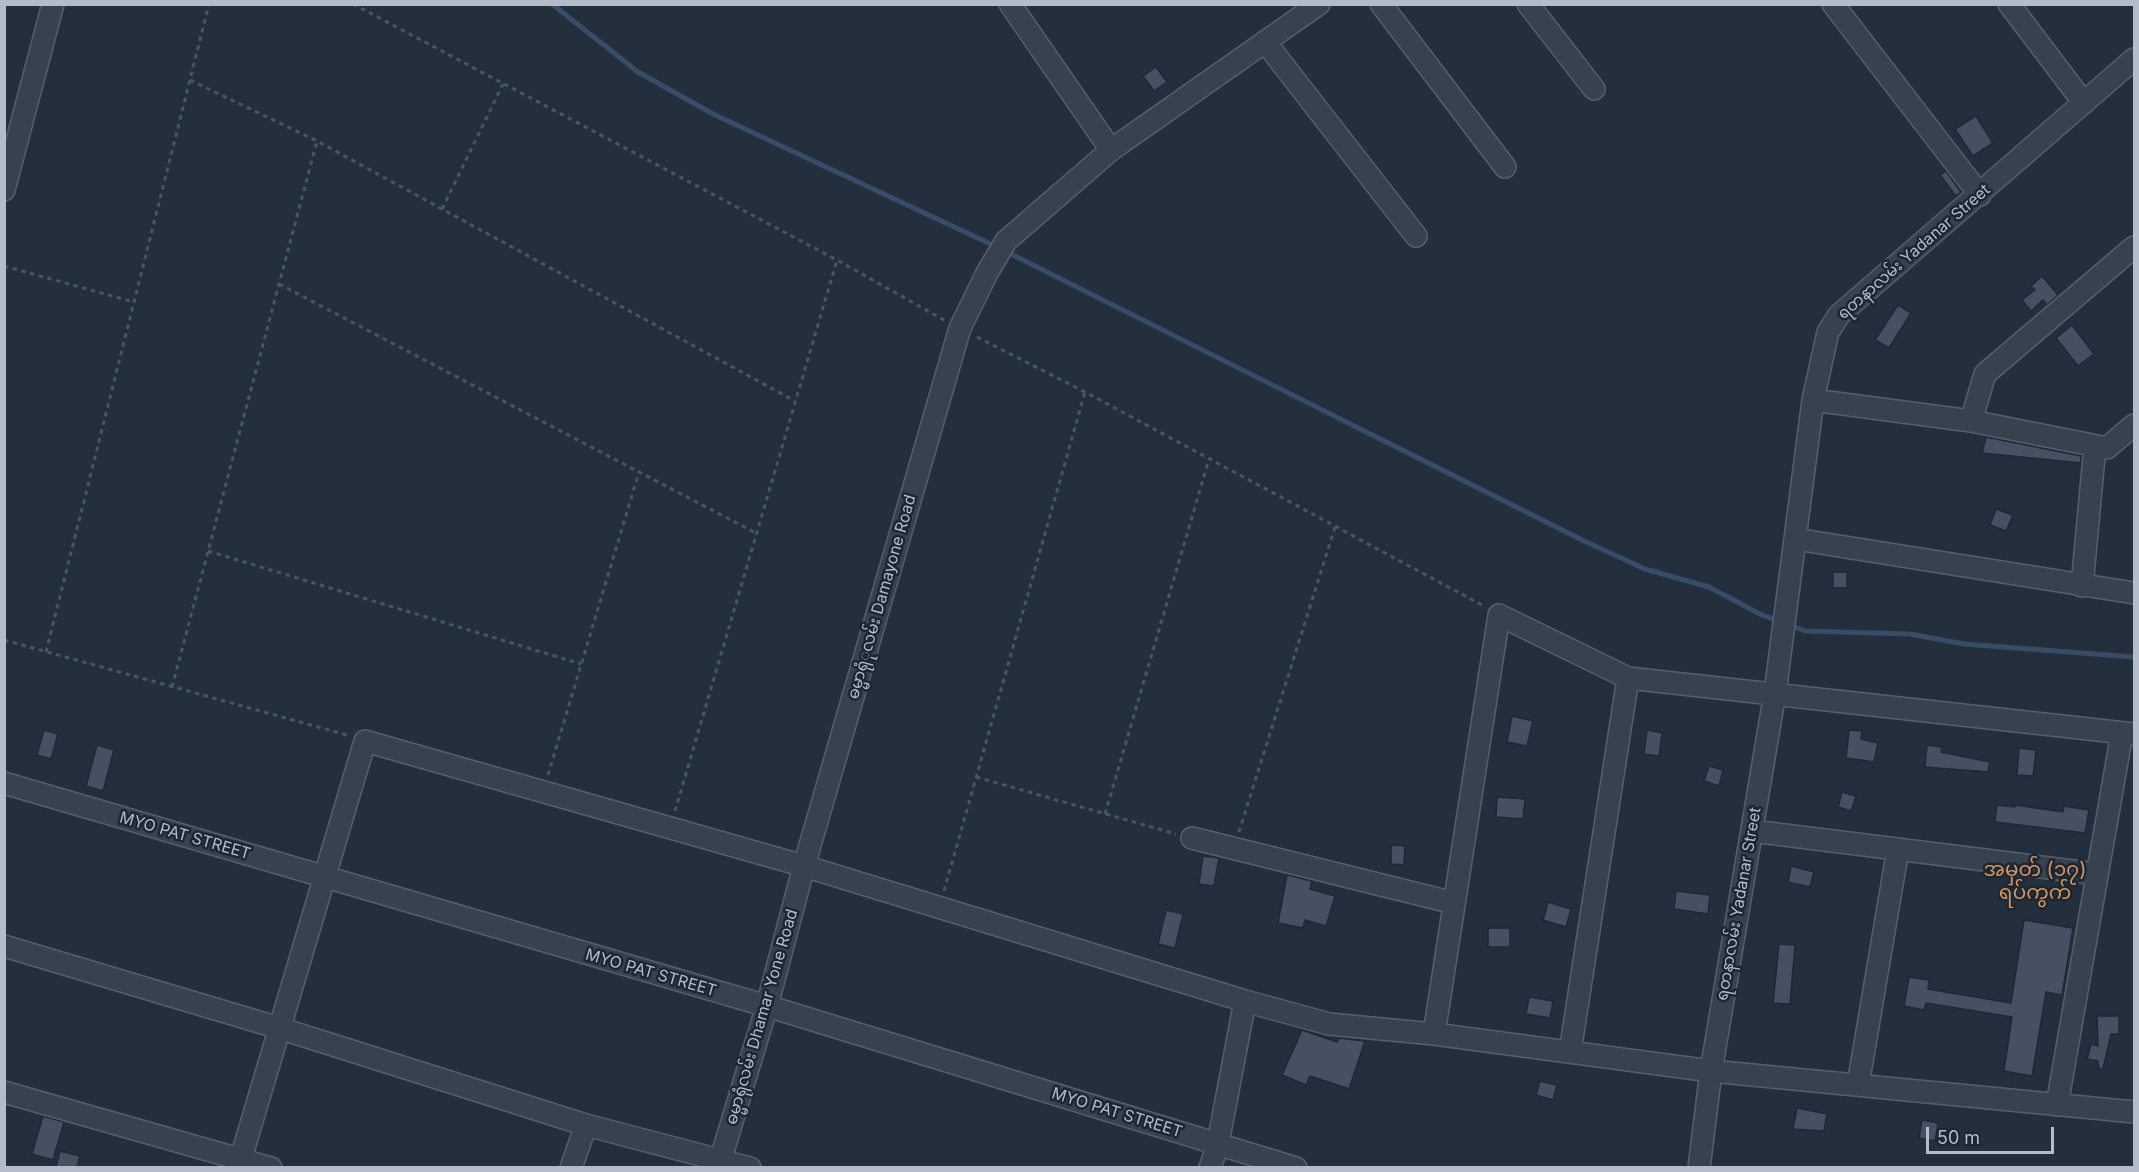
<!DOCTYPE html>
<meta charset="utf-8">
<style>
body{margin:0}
#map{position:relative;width:2139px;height:1172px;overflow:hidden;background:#242f3e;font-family:Inter,sans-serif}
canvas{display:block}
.frame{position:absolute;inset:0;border:6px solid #b4bcc9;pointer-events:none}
.scale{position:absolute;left:1926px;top:1127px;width:128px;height:27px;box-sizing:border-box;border:3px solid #b4bcc9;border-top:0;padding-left:8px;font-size:18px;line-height:21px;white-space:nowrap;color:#b4bcc9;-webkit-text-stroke:4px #1d2633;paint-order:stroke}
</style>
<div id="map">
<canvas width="2139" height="1172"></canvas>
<div class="frame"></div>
<div class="scale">50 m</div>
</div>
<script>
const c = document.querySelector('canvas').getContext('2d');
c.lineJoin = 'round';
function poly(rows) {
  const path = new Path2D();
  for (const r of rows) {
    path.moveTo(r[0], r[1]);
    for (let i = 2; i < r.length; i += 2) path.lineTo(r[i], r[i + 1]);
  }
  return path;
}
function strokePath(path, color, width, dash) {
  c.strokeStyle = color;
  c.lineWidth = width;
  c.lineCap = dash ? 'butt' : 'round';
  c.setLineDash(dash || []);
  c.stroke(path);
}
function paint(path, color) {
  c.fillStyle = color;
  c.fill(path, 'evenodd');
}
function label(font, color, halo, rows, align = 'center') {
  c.font = font + ' Inter,"Noto Sans Myanmar",sans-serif';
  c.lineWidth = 5;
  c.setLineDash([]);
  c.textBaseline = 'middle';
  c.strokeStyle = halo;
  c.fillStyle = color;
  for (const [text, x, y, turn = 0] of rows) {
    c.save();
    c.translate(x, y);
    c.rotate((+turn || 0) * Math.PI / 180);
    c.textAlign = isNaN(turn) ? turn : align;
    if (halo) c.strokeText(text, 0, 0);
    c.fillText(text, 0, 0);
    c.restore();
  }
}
strokePath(poly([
 [552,4,638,72,713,114,997,247],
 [1005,251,1582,540,1645,569,1709,587,1762,615,1781,622],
 [1789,625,1805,631,1910,634,1964,644,2134,657]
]), '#394c67', 5);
const building = poly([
 [1156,67,1167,82,1154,91,1143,76,1156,67],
 [1976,116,1993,143,1973,156,1955,129,1976,116],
 [1946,171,1961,192,1956,196,1940,175,1946,171],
 [2042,276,2058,295,2047,305,2043,300,2031,311,2022,300,2035,290,2031,286,2042,276],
 [1898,305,1911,313,1889,348,1875,340,1898,305],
 [2072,325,2094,354,2078,366,2056,338,2072,325],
 [1986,437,2081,456,2081,463,1982,453,1986,437],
 [1996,509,2013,515,2006,531,1990,525,1996,509],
 [1833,572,1847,572,1847,588,1833,588,1833,572],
 [1512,716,1533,721,1527,746,1507,742,1512,716],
 [44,730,58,734,51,759,37,755,44,730],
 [1647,730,1662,733,1659,756,1644,754,1647,730],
 [1849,730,1862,731,1861,739,1878,743,1874,762,1846,758,1849,730],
 [97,745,114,750,103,791,86,786,97,745],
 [1927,745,1942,747,1941,752,1990,762,1988,772,1925,767,1927,745],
 [2019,748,2036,750,2033,776,2017,775,2019,748],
 [1709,766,1723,770,1719,786,1704,781,1709,766],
 [1842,792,1856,796,1851,811,1838,807,1842,792],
 [1497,797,1525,799,1523,819,1496,817,1497,797],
 [1997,805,2015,807,2015,805,2063,812,2064,806,2089,810,2085,833,1995,822,1997,805],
 [1391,845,1405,846,1404,865,1391,864,1391,845],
 [1203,856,1219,858,1214,886,1199,884,1203,856],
 [1791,866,1814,872,1810,887,1788,882,1791,866],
 [1287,875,1312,881,1310,889,1335,896,1326,926,1305,920,1303,928,1278,923,1287,875],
 [1676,891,1710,895,1708,914,1674,909,1676,891],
 [1548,902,1571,909,1566,927,1543,920,1548,902],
 [1166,910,1183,914,1175,948,1158,944,1166,910],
 [2024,920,2073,928,2062,995,2046,992,2032,1076,2004,1071,2012,1017,1926,1003,1924,1010,1904,1006,1909,977,1929,980,1928,989,2011,1003,2024,920],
 [1488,928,1510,928,1510,947,1488,947,1488,928],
 [1779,944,1795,945,1790,1004,1773,1003,1779,944],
 [1529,997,1553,1001,1550,1018,1526,1014,1529,997],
 [2097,1016,2119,1016,2119,1034,2111,1034,2103,1069,2099,1069,2098,1061,2087,1059,2091,1044,2098,1046,2097,1016],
 [1302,1030,1337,1042,1339,1038,1365,1041,1349,1089,1310,1076,1306,1085,1282,1075,1302,1030],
 [1540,1081,1557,1085,1553,1100,1536,1095,1540,1081],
 [1797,1108,1827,1114,1824,1131,1793,1129,1797,1108],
 [43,1116,64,1122,53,1160,32,1154,43,1116],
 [1922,1120,1938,1123,1935,1141,1919,1138,1922,1120],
 [60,1151,80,1156,77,1167,56,1167,60,1151]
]);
paint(building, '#455162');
strokePath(building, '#1f2835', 1.5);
const street = poly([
 [1010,4,1111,150],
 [1381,4,1505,167],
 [1528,4,1594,89],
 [1833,4,1980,195],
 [2009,4,2084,103],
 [1266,43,1416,236],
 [4,190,53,4],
 [1813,400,1971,421,2107,448,2134,425],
 [1971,421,1985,374,2134,247],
 [1795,539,2134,593],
 [2082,586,2095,446],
 [4,783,767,1006,1296,1168],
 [1752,831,2097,874],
 [1192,838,1454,903],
 [4,946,279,1028,586,1125,750,1168],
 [1434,1034,1499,615,1628,678,2134,734],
 [1570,1052,1628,678],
 [1858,1085,1898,849],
 [4,1092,271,1168],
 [2057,1105,2122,733],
 [238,1168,365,741,804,866,1245,1001,1329,1024,1434,1034,1711,1071,2134,1112],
 [571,1168,586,1125],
 [718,1168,767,1006,804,866,960,328,987,273,1006,241,1111,150,1319,4],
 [1210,1168,1218,1143,1245,1001],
 [1699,1168,1711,1071,1775,693,1813,400,1828,332,1839,315,2134,59]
]);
strokePath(street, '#565f6c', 24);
strokePath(poly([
 [353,4,837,260,944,320],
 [190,80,317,141,795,401],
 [442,209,503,84],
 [4,266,134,302],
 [279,284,756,533],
 [977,337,1085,392,1482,605],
 [208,551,581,664],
 [4,640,347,735],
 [46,652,209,4],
 [172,687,317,141],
 [548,775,639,472],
 [976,777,1176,834],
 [675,811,837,260],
 [1105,814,1209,459],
 [1239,832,1335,527],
 [944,891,1085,392]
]), '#44595c', 3, [4.5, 4.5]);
strokePath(street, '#38414e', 21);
label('16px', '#b4bcc9', '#1d2633', [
 ["ရတနာလမ်း Yadanar Street",1914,252,-41],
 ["ဓမ္မာရုံုလမ်း Damayone Road",882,597,-74],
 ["MYO PAT STREET",185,836,16],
 ["ရတနာလမ်း Yadanar Street",1739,904,-80],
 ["MYO PAT STREET",651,973,16],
 ["ဓမ္မာရုံလမ်း Dhamar Yone Road",762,1017,-74],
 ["MYO PAT STREET",1117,1113,17]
]);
label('20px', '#d59563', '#1d2633', [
 ["အမှတ် (၁၇)",2035,870],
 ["ရပ်ကွက်",2035,893]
]);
</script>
